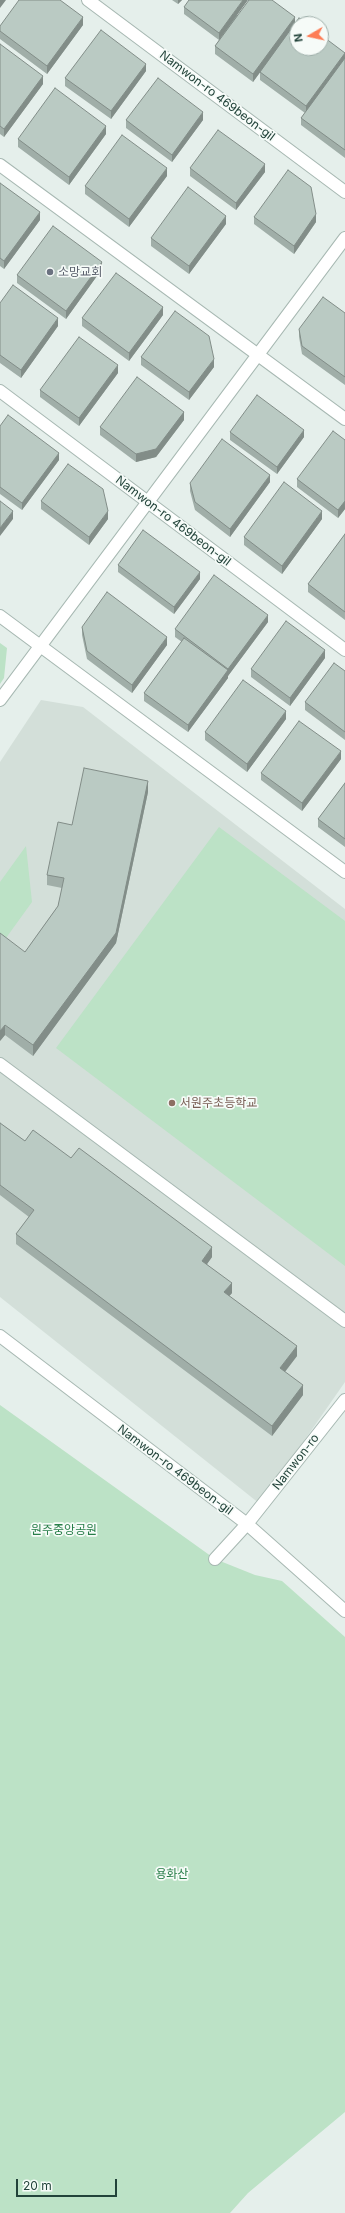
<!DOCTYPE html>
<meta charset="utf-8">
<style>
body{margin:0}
#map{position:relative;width:345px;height:2213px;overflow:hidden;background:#e5efeb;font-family:Inter,sans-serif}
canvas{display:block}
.north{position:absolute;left:289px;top:16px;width:40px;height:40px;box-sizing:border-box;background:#f6fbf8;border:1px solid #a1b1ac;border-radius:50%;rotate:261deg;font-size:11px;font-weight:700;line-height:16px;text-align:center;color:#22433a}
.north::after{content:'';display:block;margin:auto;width:14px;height:18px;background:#fd7d56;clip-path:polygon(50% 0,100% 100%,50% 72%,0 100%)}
.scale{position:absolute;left:16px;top:2179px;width:101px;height:18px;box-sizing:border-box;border:2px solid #22433a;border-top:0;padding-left:5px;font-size:12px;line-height:14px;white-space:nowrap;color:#22433a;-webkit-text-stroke:3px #f6fbf8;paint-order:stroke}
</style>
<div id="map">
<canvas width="345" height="2213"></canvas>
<div class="north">N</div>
<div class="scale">20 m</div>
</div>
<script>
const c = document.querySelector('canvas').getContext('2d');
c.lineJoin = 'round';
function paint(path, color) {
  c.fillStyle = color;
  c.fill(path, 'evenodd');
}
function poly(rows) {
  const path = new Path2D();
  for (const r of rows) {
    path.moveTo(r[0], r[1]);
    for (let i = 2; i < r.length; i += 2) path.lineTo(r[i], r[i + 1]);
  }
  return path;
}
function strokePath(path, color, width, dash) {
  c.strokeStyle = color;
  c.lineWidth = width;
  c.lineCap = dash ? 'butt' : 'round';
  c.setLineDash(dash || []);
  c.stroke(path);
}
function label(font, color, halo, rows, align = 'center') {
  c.font = font + ' Inter,"Noto Sans KR",sans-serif';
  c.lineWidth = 3.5;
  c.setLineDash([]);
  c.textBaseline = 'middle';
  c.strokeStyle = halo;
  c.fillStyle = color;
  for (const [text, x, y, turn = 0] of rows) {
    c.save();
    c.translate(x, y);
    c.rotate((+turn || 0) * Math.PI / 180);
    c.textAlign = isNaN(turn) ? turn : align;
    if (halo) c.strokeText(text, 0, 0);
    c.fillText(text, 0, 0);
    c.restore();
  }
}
paint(poly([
 [41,700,83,707,345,909,345,1382,260,1504,0,1297,0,762]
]), '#d3dfd9');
paint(poly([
 [0,643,7,648,4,678,0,684],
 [219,827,345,921,345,1266,56,1048],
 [26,846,32,902,6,938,0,934,0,882],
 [0,1405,215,1559,255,1575,282,1581,345,1637,345,2112,248,2193,230,2213,0,2213]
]), '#bce2c6');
const minor = poly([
 [88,0,345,192],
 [0,165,345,419],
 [0,391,345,650],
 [0,616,345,872],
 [0,700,345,238],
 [0,1064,345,1321],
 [0,1336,247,1524,345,1611],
 [215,1559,247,1524,345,1400]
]);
strokePath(minor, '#a7b8b2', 14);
strokePath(minor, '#fff', 12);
paint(poly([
 [172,0,182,0,178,4],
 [184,7,295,24,345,53,345,158,301,125,301,118,305,113,260,80,260,72,253,82,215,54,215,46,219,40,184,14],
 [83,25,47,74,0,39,0,26],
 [0,44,43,84,4,137,0,134],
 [146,71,111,119,65,86,65,78],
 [126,120,203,120,172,162,126,128],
 [106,134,69,185,18,147,18,139],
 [190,168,265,172,236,210,190,176],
 [167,176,129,227,85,194,85,186],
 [0,183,40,220,4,269,0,266],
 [254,217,316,222,294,254,254,224],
 [226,224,189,274,151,246,151,238],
 [102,269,66,319,17,283,17,275],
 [0,303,58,326,21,378,0,363],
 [345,313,345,385,302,354,299,337,299,329],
 [163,315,129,361,82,326,82,318],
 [141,357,214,367,189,400,141,365],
 [118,373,79,426,40,397,40,390],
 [184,420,156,457,136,462,100,435,100,427],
 [0,426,59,460,22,510,0,494],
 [230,432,304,437,277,474,230,440],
 [345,440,345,509,338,518,297,487,297,479],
 [270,482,230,537,195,510,190,491,190,483],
 [41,501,108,519,89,545,41,509],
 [322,519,282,574,244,545,244,537],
 [345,534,345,620,308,592,308,584],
 [118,565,200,579,174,614,118,572],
 [268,622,228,676,228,678,188,732,144,701,144,693,182,642,175,637,175,629],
 [82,627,167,645,132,693,87,659,82,635],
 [325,658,290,706,251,677,251,669],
 [345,671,345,740,305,710,305,702],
 [286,719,247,772,205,740,205,732],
 [341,759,302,811,261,780,261,773],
 [345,783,345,847,318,827,318,819],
 [148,792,116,943,33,1056,5,1035,0,1041,25,952,58,906,62,888,47,885,47,875,72,825],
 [0,1123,25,1141,71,1158,212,1257,207,1264,232,1293,229,1296,297,1356,285,1372,303,1395,272,1436,16,1244,16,1234,29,1217,0,1195]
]), '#a0aea8');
paint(poly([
 [0,0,6,0,0,8],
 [178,0,182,0,178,4],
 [243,0,248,0,219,40,219,33],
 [83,17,83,25,47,74,47,66],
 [295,17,295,25,253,82,253,74],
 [345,53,345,60,306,113,306,106],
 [146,64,146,71,111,119,111,111],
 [43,76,43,84,4,137,4,129],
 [203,112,203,120,172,162,172,155],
 [106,126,106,134,69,185,69,177],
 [265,164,265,172,236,210,236,203],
 [167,168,167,176,129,227,129,219],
 [40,212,40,220,4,269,4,261],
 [316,214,316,222,294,254,294,246],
 [226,216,226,224,189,274,189,266],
 [102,262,102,269,66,319,66,311],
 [163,307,163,315,129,361,129,353],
 [58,318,58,326,21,378,21,370],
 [214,359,214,367,189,400,189,392],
 [118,365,118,373,79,426,79,418],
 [184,412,184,420,156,457,136,462,136,454],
 [304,430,304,437,277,474,277,467],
 [59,453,59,460,22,510,22,503],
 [270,475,270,482,230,537,230,529],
 [345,501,345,509,338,518,338,510],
 [13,511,13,519,0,536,0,528],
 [108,511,108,519,89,545,89,537],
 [322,511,322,519,282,574,282,566],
 [200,572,200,579,174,614,174,607],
 [268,615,268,622,228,676,228,669],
 [167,637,167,645,132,693,132,685],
 [325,650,325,658,290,706,290,698],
 [228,670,228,678,188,732,188,725],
 [286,711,286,719,247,772,247,764],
 [341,751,341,759,302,811,302,803],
 [148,781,148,792,116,943,33,1056,33,1045],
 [5,1025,5,1035,0,1041,0,1031],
 [212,1247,212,1257,202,1271,202,1261],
 [232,1283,232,1293,224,1302,224,1292],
 [297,1346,297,1356,280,1378,280,1368],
 [303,1385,303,1395,272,1436,272,1426]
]), '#828d88');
const building = poly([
 [19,0,60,0,83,17,47,66,0,31,0,26,19,0],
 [189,0,243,0,219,33,184,7,189,0],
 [249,0,272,0,295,17,253,74,215,46,249,0],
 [299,18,307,24,297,24,297,48,321,48,321,35,345,53,306,106,260,72,299,18],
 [101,30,146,64,111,111,65,78,101,30],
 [0,44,43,76,4,129,0,126,0,44],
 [345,58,345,150,301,118,345,58],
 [158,78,203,112,172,155,126,120,158,78],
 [55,88,106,126,69,177,18,139,55,88],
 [218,130,265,164,236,203,190,168,218,130],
 [122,135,167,168,129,219,85,186,122,135],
 [288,170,311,187,316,214,294,246,254,217,288,170],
 [0,183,40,212,4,261,0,258,0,183],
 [188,187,226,216,189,266,151,238,188,187],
 [53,226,102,262,66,311,17,275,53,226],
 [116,273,163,307,129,353,82,318,116,273],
 [13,285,58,318,21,370,0,355,0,303,13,285],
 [323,297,345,313,345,377,302,346,299,329,323,297],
 [175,311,209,336,214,359,189,392,141,357,175,311],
 [79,337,118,365,79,418,40,390,79,337],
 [137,377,184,412,156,449,136,454,100,427,137,377],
 [257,395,304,430,277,467,230,432,257,395],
 [8,415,59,453,22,503,0,487,0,426,8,415],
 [333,431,345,440,345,501,338,510,297,479,333,431],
 [222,439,270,475,230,529,195,502,190,483,222,439],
 [68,464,103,489,108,511,89,537,41,501,68,464],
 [284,482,322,511,282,566,244,537,284,482],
 [0,501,13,511,0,528,0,501],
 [143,530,200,572,174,607,118,565,143,530],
 [345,534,345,612,308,584,345,534],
 [214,575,268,615,228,669,175,629,214,575],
 [107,592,167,637,132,685,87,651,82,627,107,592],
 [286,621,325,650,290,698,251,669,286,621],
 [184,638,228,670,188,725,144,693,184,638],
 [334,663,345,671,345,732,305,702,334,663],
 [243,680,286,711,247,764,205,732,243,680],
 [299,721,341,751,302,803,261,773,299,721],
 [84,768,148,781,116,933,33,1045,5,1025,0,1031,0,933,25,952,58,906,64,878,47,875,58,822,72,825,84,768],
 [345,783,345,839,318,819,345,783],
 [0,1123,25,1141,33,1130,71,1158,79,1148,212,1247,202,1261,232,1283,224,1292,297,1346,280,1368,303,1385,272,1426,16,1234,34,1210,0,1185,0,1123]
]);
paint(building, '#bacac3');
strokePath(building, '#828d88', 1);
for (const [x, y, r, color] of [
 [50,272,4,"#6b7280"],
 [172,1103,4,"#8d6e63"]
]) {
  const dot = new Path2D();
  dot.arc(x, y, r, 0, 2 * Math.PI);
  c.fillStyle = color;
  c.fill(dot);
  strokePath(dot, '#f6fbf8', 1.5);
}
label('12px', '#22433a', '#f6fbf8', [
 ["Namwon-ro 469beon-gil",217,96,37],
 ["Namwon-ro 469beon-gil",173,521,37],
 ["Namwon-ro",296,1462,-52],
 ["Namwon-ro 469beon-gil",175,1470,37]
]);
label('12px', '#5b616d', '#f6fbf8', [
 ["소망교회",58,272]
], 'left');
label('12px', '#785e54', '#f6fbf8', [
 ["서원주초등학교",180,1103]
], 'left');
label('12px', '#287e49', '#f6fbf8', [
 ["원주중앙공원",64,1530],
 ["용화산",172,1874]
]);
</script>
